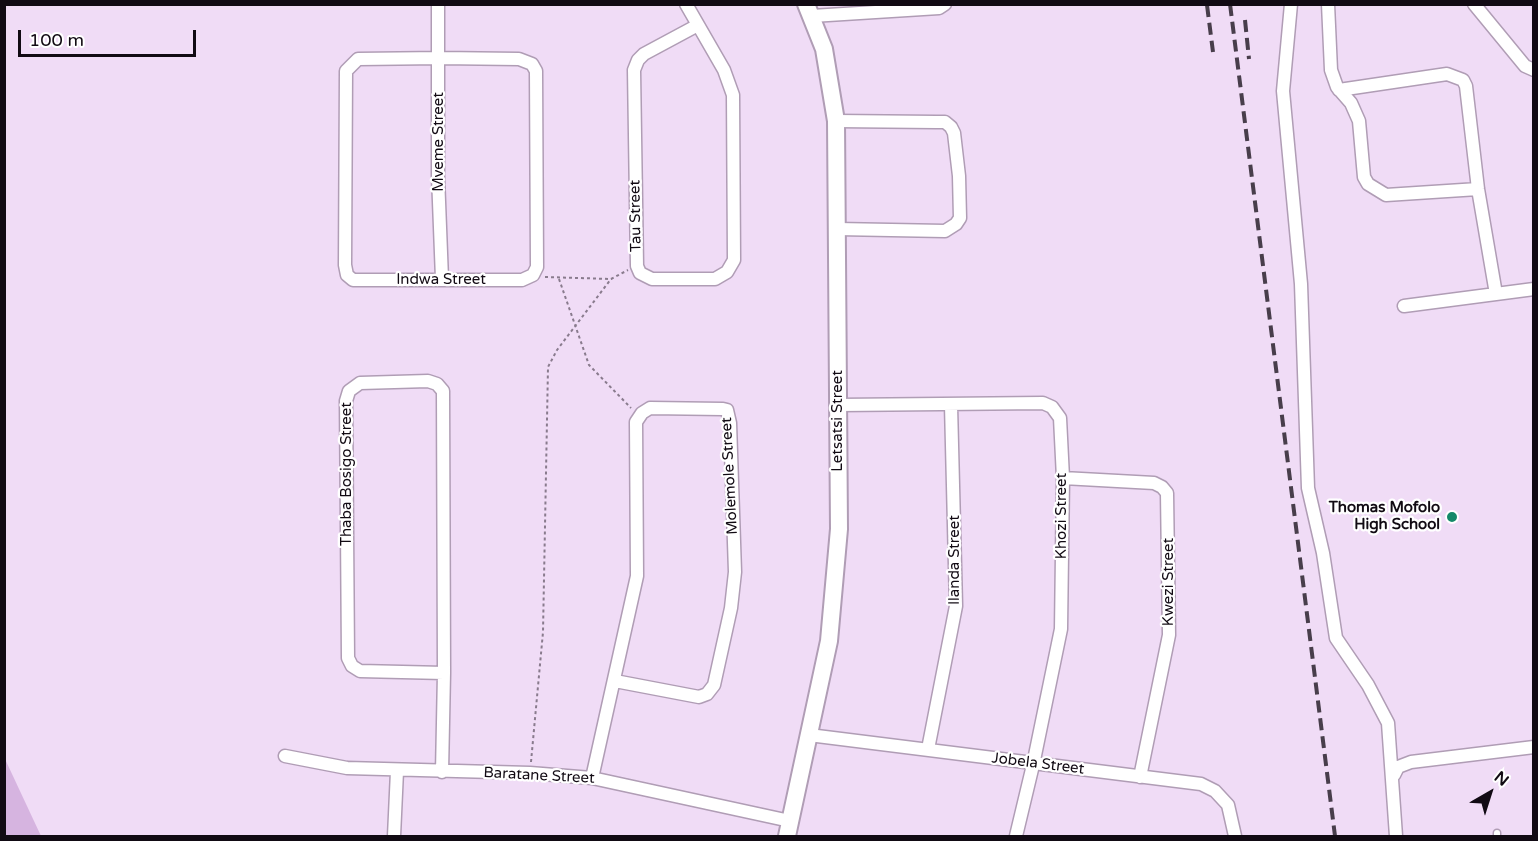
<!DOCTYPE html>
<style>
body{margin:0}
#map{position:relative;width:1538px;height:841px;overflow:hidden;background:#f0dcf6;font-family:"Varela Round",sans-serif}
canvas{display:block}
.frame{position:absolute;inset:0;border:6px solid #110a13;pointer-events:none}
.north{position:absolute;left:1460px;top:763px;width:60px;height:60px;-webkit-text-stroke:4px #fff;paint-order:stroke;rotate:39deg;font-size:16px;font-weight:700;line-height:24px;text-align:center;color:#110a13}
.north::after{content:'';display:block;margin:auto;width:21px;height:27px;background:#110a13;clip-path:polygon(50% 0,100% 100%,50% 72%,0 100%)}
.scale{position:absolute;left:18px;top:30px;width:178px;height:27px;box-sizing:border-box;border:3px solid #110a13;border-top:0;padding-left:8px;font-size:18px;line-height:21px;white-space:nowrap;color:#110a13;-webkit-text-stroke:4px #fff;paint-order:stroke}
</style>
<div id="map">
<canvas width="1538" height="841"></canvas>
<div class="frame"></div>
<div class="north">N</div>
<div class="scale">100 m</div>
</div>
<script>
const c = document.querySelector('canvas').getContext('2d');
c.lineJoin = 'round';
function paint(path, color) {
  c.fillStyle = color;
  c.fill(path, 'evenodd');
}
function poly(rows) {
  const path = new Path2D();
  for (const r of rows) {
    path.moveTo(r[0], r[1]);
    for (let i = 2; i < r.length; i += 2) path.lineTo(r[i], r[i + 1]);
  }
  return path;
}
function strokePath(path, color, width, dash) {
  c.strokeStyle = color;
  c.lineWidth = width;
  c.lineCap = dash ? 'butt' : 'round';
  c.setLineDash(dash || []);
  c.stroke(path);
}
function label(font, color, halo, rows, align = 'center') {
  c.font = font + ' "Varela Round",sans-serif';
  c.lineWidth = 4.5;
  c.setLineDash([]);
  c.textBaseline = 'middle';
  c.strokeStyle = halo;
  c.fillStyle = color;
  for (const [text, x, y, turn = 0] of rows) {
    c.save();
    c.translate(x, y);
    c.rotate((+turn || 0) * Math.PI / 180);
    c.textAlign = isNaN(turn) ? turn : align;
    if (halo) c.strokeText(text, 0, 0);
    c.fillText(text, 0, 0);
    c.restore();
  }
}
paint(poly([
 [5,759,41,836,5,836]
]), '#d6b4e0');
const lane = poly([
 [1497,833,1497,836]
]);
const street = poly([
 [438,4,438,176,442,279],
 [686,4,724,70,733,95,734,260,727,272,715,279,652,279,640,273,637,266,634,70,638,60,644,54,698,25],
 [1291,4,1283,91,1301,284,1308,488,1323,553,1336,638,1368,685,1388,723,1396,836],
 [1328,4,1331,70,1337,87,1351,103,1359,121,1364,177,1368,184,1386,195,1478,189],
 [1474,4,1525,66,1534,70],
 [812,16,939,8,945,4],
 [440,58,519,59,532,64,536,71,537,267,533,275,522,280,353,280,347,275,345,265,346,71,358,59,440,58],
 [1339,90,1447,74,1463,80,1466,86,1478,189,1496,294],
 [836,121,936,122,945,122,951,127,954,133,959,176,960,218,956,224,945,231,837,229],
 [1404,306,1534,289],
 [839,405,1043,403,1052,407,1060,418,1063,478,1061,629,1033,765,1016,836],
 [1063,478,1154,483,1162,487,1167,493,1169,635,1140,777],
 [809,735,1201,784,1215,791,1228,805,1235,836],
 [928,749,956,606,951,405],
 [285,756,347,768,530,773,592,778,790,821],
 [442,772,444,673,443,391,437,384,428,381,360,383,349,391,346,401,348,658,352,666,360,671,444,673],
 [1394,775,1398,767,1411,762,1534,747],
 [592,778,637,576,636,422,642,413,650,408,723,409,727,410,730,423,735,572,731,608,714,685,707,694,699,697,615,681],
 [394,836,397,771]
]);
const secondary = poly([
 [787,836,829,641,839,529,836,121,824,49,806,4]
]);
strokePath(lane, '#b09db5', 9);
strokePath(street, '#b09db5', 15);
strokePath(secondary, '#b09db5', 20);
strokePath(poly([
 [545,277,611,279,628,270],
 [559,279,589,365,631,408],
 [531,762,543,632,548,367,557,350,611,279]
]), '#897b8d', 2, [3, 3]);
strokePath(lane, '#fff', 6);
strokePath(street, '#fff', 12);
strokePath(secondary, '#fff', 16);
strokePath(poly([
 [1230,4,1335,836],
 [1207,5,1213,52],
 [1245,20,1249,59]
]), '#483e4b', 4, [12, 6]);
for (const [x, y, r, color] of [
 [1452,517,6,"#148969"]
]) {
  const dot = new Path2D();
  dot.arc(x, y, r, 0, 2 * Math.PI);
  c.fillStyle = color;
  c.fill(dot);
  strokePath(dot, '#fff', 2);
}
label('15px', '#110a13', '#fff', [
 ["Mveme Street",439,142,-90],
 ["Tau Street",636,216,-91],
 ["Indwa Street",441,280],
 ["Letsatsi Street",838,421,-90],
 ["Thaba Bosigo Street",347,474,-90],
 ["Molemole Street",730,476,-93],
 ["Khozi Street",1062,516,-90],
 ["Ilanda Street",955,560,-90],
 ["Kwezi Street",1169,582,-90],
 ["Jobela Street",1038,764,7],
 ["Baratane Street",539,776,3]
]);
label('bold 15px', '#110a13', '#fff', [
 ["Thomas Mofolo",1440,508],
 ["High School",1440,525]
], 'right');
</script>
